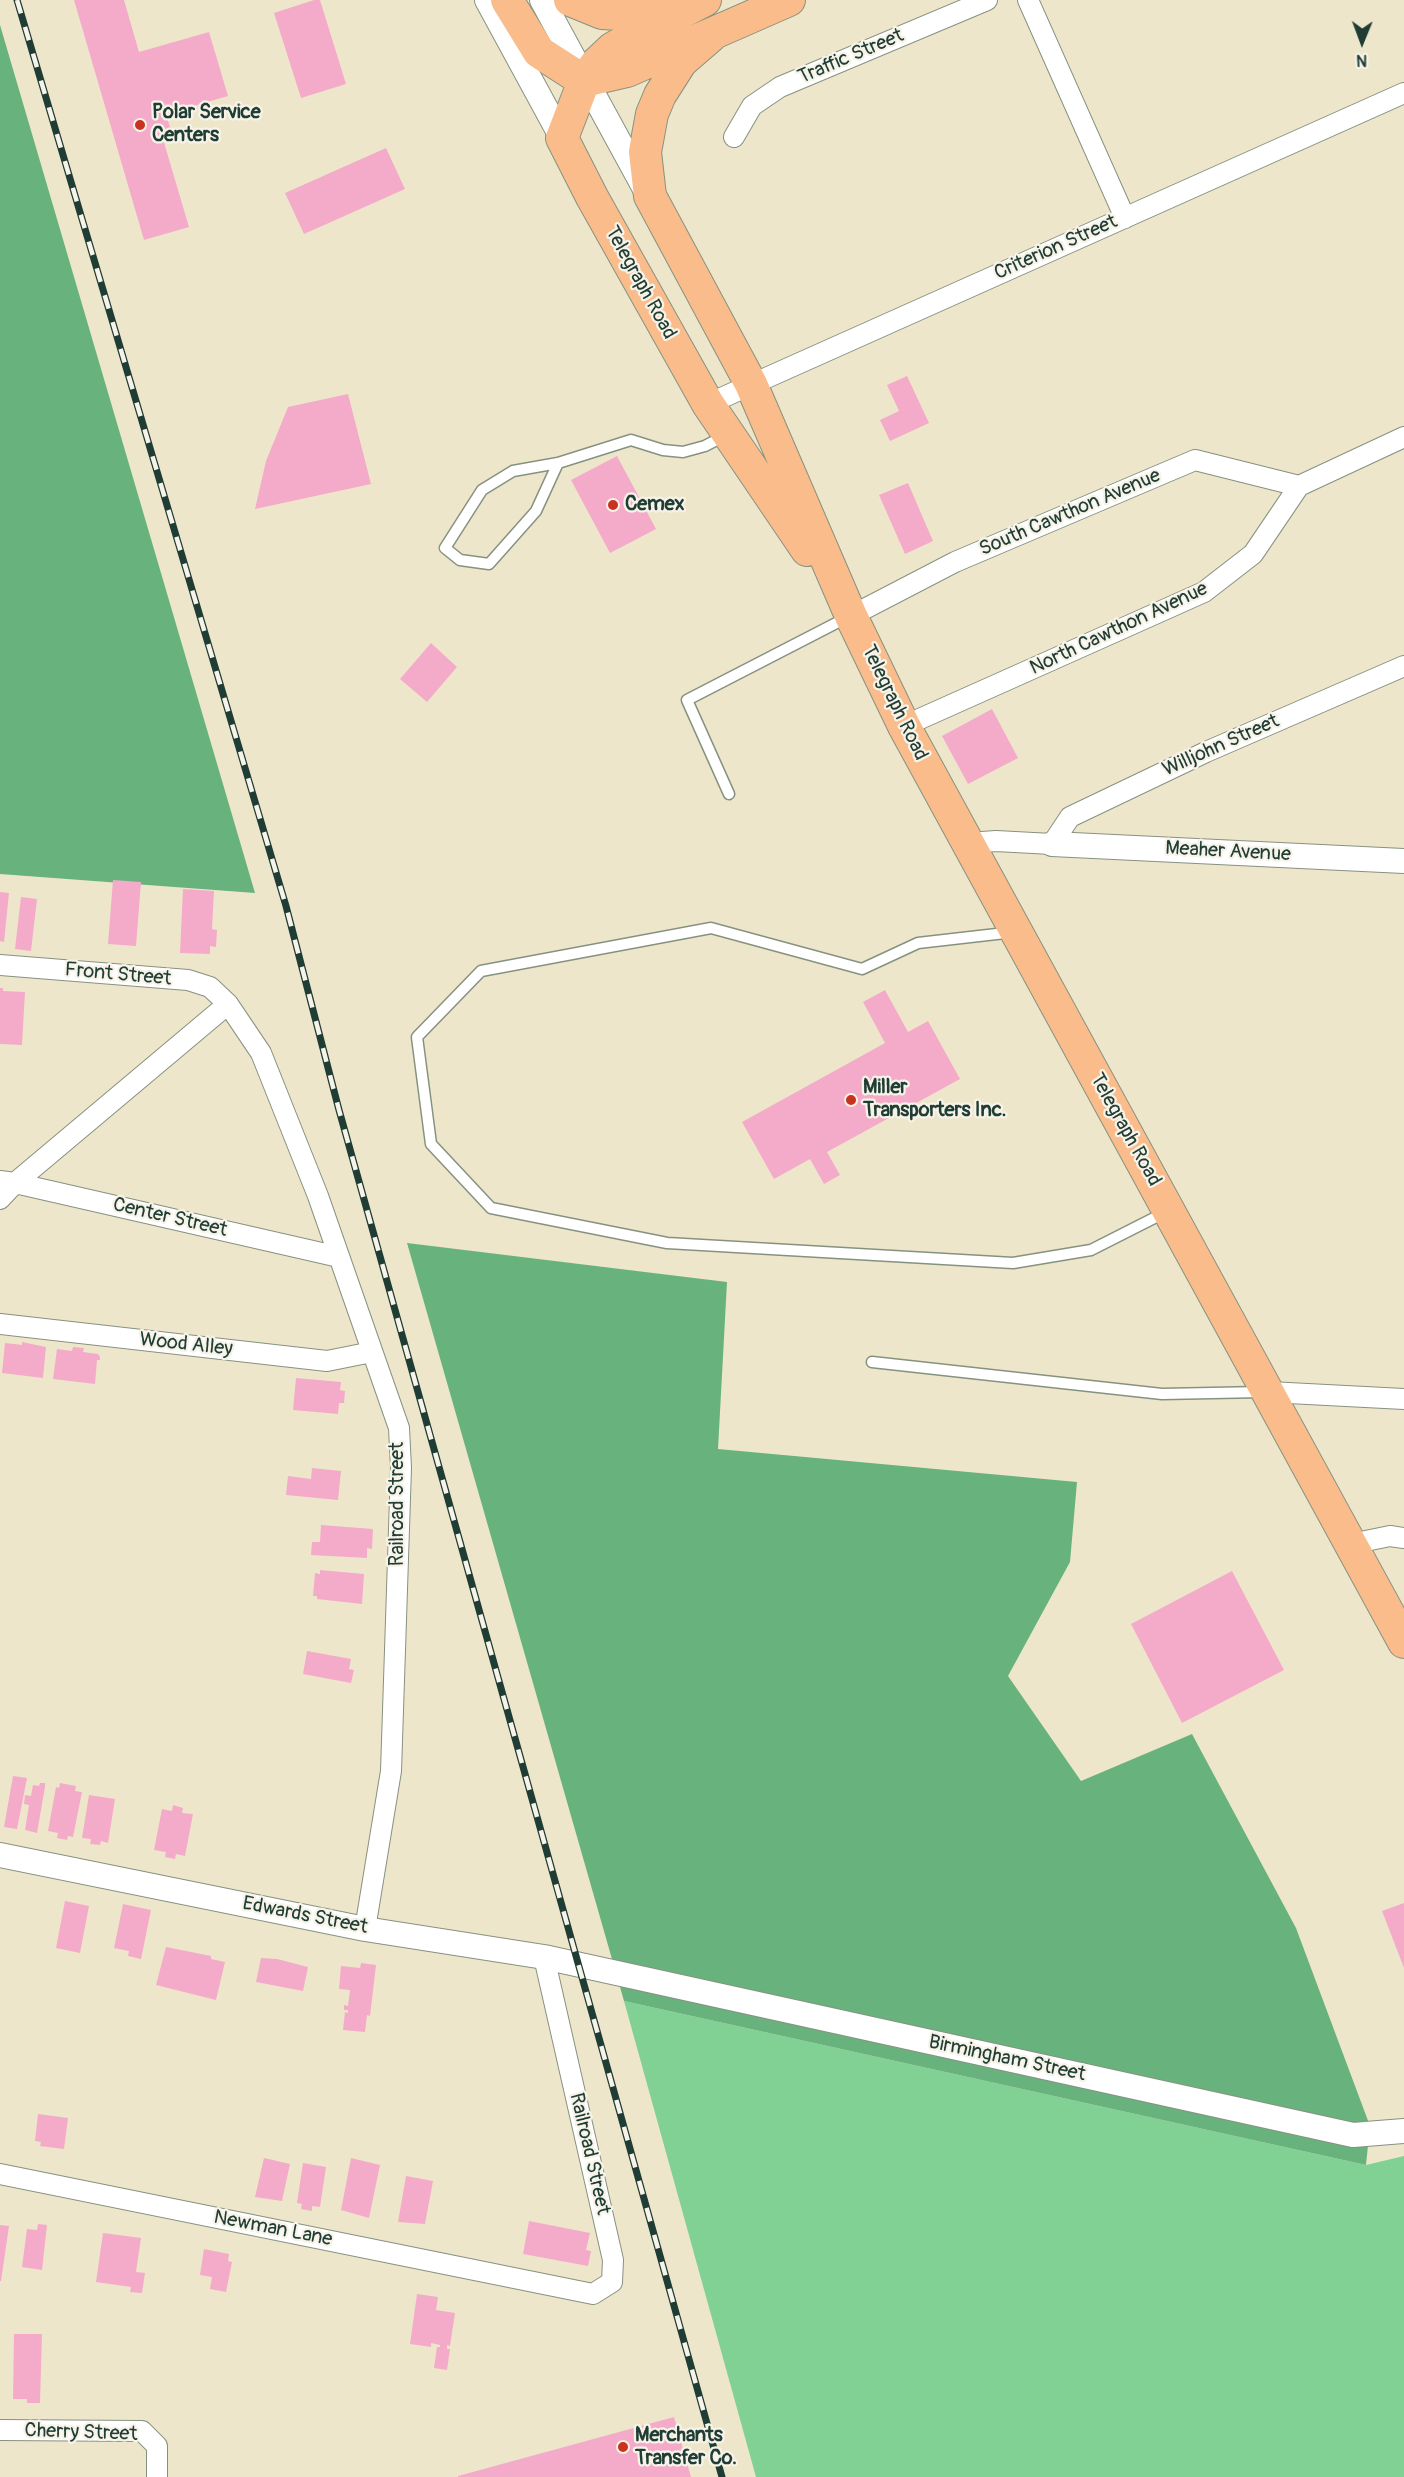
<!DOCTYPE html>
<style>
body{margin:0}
#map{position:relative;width:1404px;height:2477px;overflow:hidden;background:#eee6cb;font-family:Pangolin,sans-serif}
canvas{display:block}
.north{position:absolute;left:1332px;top:12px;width:60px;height:60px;-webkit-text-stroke:4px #f7f3e8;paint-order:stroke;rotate:181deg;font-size:16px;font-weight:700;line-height:24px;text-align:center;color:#1f3d34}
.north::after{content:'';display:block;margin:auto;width:21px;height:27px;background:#1f3d34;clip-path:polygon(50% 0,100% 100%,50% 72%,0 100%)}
</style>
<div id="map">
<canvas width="1404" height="2477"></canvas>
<div class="north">N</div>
</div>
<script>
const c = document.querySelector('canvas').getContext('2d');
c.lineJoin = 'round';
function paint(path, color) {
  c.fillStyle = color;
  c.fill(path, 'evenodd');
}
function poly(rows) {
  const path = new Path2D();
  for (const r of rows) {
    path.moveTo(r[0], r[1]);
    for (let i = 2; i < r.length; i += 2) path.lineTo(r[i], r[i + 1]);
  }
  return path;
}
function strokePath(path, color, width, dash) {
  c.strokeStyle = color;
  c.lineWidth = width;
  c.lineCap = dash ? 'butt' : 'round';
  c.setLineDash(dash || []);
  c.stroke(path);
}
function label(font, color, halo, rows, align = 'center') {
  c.font = font + ' Pangolin,sans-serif';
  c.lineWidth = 4.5;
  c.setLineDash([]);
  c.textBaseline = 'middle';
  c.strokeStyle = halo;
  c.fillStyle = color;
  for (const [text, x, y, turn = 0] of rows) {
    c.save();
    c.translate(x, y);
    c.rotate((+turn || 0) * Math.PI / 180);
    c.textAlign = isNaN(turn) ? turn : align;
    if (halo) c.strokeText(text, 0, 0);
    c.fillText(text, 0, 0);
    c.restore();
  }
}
paint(poly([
 [624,2001,1366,2165,1404,2156,1404,2477,756,2477]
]), '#80d193');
paint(poly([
 [0,25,255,893,0,874],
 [407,1243,727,1282,718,1449,1077,1482,1070,1562,1008,1676,1081,1781,1192,1734,1296,1928,1370,2126,1366,2165,624,2001]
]), '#68b37d');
paint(poly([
 [74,0,124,0,139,52,209,32,228,96,166,114,173,137,163,139,189,227,144,240],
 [314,0,320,0,346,84,301,98,274,13],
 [386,148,405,189,304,234,285,193],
 [907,376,929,423,890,441,880,420,899,411,887,385],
 [348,394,371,484,255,509,266,461,288,407],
 [617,456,656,529,610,553,571,480],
 [908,483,933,541,905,554,879,495],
 [431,643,457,667,427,702,400,679],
 [992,709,1018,758,968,784,942,736],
 [113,880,141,882,136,946,108,944],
 [183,889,214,891,212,929,217,930,216,947,210,946,210,954,180,953],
 [0,892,9,893,4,942,0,941],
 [21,897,37,899,31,951,15,949],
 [0,988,3,988,3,991,25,992,22,1045,0,1044],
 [885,990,908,1032,928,1021,960,1079,827,1152,840,1175,824,1184,810,1159,774,1179,742,1122,885,1043,863,1002],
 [22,1342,46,1347,43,1378,2,1373,5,1343,22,1345],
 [73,1347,84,1348,83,1352,98,1354,100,1357,100,1360,97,1360,95,1384,53,1379,57,1349,72,1351],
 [296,1378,341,1382,340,1390,345,1391,344,1403,339,1403,338,1414,293,1410],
 [312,1468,341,1471,338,1500,286,1495,288,1476,311,1479],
 [321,1525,373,1529,372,1549,367,1548,367,1558,311,1555,312,1542,320,1542],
 [320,1570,364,1574,362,1604,317,1599,317,1596,313,1596,315,1573,320,1574],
 [1232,1571,1284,1670,1182,1723,1131,1624],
 [307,1651,351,1659,349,1669,354,1670,351,1683,303,1674],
 [13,1776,27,1778,17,1829,4,1827],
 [40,1783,45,1783,45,1787,37,1833,25,1830,29,1805,24,1804,25,1795,31,1796,33,1785,39,1786],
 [60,1783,76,1786,75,1791,82,1792,73,1837,68,1836,67,1840,57,1838,58,1833,48,1831,56,1787,59,1788],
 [89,1795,115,1799,108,1843,101,1841,100,1845,90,1844,91,1839,82,1838],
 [173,1805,183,1808,182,1813,193,1814,185,1856,176,1854,175,1859,165,1857,166,1852,154,1850,162,1809,172,1811],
 [65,1901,89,1906,80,1953,56,1948],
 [1404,1903,1404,1968,1382,1911],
 [123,1904,151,1910,141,1959,128,1956,129,1951,114,1948],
 [166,1947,211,1956,211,1959,225,1962,216,2000,156,1985],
 [261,1958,277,1959,308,1967,303,1991,256,1982],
 [361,1963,376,1965,370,2016,367,2015,365,2032,343,2030,345,2012,348,2013,348,2010,344,2010,344,2005,348,2006,350,1990,339,1989,341,1966,360,1968],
 [38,2114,68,2118,64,2149,40,2146,41,2142,35,2141],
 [264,2158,290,2164,282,2201,255,2197],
 [351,2158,380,2165,369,2218,341,2210],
 [303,2163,326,2167,320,2207,312,2206,312,2211,301,2209,302,2204,297,2203],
 [406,2176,433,2181,425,2224,398,2222],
 [529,2221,590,2233,586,2250,591,2251,588,2266,523,2254],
 [38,2224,47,2225,42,2270,22,2267,27,2229,37,2230],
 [0,2225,9,2226,1,2281,0,2281],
 [103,2233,141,2238,136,2272,145,2273,142,2293,130,2292,131,2287,96,2282],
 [204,2249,229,2254,228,2261,232,2262,226,2292,210,2289,212,2277,200,2275],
 [417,2294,438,2297,436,2310,455,2313,450,2346,447,2345,447,2349,450,2349,447,2370,434,2368,437,2347,440,2347,440,2345,431,2343,431,2347,410,2344],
 [14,2334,42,2334,40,2403,27,2403,27,2399,13,2399],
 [674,2417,691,2477,458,2477,458,2476]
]), '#f4abc9');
const service = poly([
 [558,463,536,511,489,564,460,560,445,548,482,490,513,471,558,463],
 [558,463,631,440,663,450,683,452,705,446,726,435],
 [729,794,687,700,848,617],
 [1014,932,918,943,862,969,711,928,481,971,417,1037,431,1144,491,1208,667,1243,1013,1263,1091,1250,1166,1212],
 [872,1362,1162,1394,1262,1392]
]);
const minor = poly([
 [1028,0,1125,218],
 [734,137,752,106,780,87,987,0],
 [708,404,1404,93],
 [1299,486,1404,437],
 [851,616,955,562,1195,460,1299,486],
 [904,726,1204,592,1253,554,1299,486],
 [968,843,996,841,1052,844,1070,817,1206,752,1404,666],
 [0,965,188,980,210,987,228,1004,261,1053,318,1196,399,1428,401,1468,391,1771,365,1929],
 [0,1181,15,1183,339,1257],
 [0,1199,15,1183,228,1004],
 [0,1324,327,1361,372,1352],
 [1269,1392,1404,1399],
 [1351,1544,1390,1536,1404,1538],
 [0,2174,593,2294,612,2282,613,2260,544,1957],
 [0,2430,142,2431,157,2446,157,2477]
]);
const tertiary = poly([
 [487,0,562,138],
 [542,0,645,189],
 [1052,844,1404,861],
 [0,1855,365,1929,544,1957,1353,2135,1404,2131]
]);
const primary = poly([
 [507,0,539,52,584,81,627,71,789,0],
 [570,0,602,13,637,15,673,8],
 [705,0,613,48,596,64,584,81,562,138,592,197,708,404,807,550],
 [711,36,681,62,660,95,652,114,645,152,650,196,751,384,851,616,904,726,1404,1642]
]);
strokePath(service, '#869280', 13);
strokePath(minor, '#869280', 22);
strokePath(tertiary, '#869280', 26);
strokePath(primary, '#869280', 34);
strokePath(service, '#fff', 10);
strokePath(minor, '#fff', 20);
strokePath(tertiary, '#fff', 24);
strokePath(primary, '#f9bc8a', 32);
const rail = poly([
 [17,0,286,906,339,1110,722,2477]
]);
strokePath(rail, '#1f3d34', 7);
strokePath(rail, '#f7f3e8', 4.5, [14]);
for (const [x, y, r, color] of [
 [140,125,6,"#c8321e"],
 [613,505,6,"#c8321e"],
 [851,1100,6,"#c8321e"],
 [623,2447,6,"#c8321e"]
]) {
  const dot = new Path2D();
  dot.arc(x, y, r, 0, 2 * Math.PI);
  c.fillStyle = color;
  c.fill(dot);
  strokePath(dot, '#f7f3e8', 2);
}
label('20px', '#1f3d34', '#f7f3e8', [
 ["Traffic Street",851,57,-23],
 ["Criterion Street",1056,248,-24],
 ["Telegraph Road",640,283,61],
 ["South Cawthon Avenue",1070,513,-23],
 ["North Cawthon Avenue",1119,629,-25],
 ["Telegraph Road",894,703,64],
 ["Willjohn Street",1221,746,-24],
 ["Meaher Avenue",1228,852,3],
 ["Front Street",118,975,5],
 ["Telegraph Road",1125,1130,61],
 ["Center Street",170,1218,13],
 ["Wood Alley",186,1345,6],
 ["Railroad Street",398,1504,-90],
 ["Edwards Street",305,1916,11],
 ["Birmingham Street",1007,2059,12],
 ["Railroad Street",589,2154,77],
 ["Newman Lane",273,2229,11],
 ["Cherry Street",81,2433,2]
]);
label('bold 20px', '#1f3d34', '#f7f3e8', [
 ["Polar Service",152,113],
 ["Centers",152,136],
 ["Cemex",625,505],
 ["Miller",863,1088],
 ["Transporters Inc.",863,1111],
 ["Merchants",635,2436],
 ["Transfer Co.",635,2459]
], 'left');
</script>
